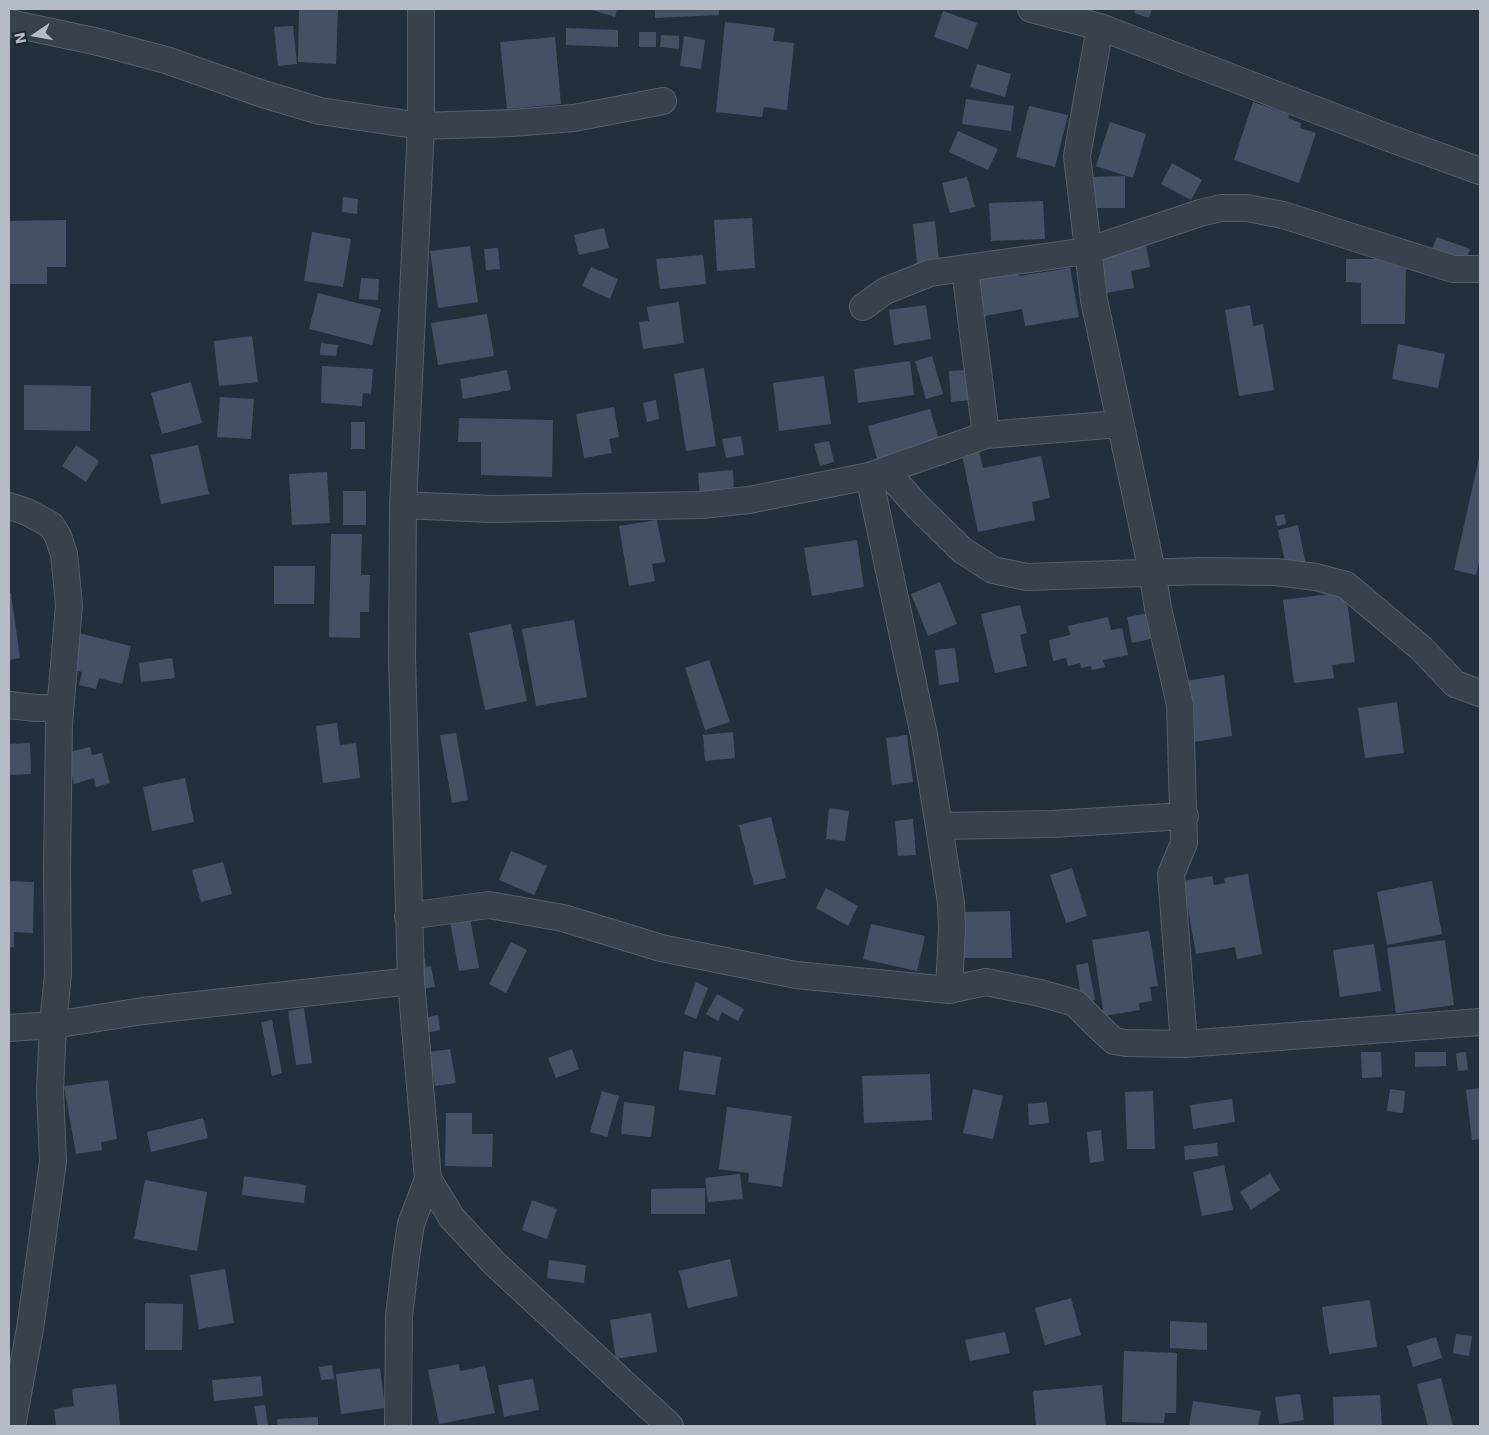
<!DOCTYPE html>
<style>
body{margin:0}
#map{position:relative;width:1489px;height:1435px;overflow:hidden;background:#242f3e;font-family:"DejaVu Sans",sans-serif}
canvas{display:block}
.frame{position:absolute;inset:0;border:10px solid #b4bcc9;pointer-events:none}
.north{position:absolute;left:10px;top:10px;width:50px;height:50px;-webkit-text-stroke:4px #1d2633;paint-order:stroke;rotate:258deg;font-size:14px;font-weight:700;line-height:20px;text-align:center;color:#b4bcc9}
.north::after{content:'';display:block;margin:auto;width:18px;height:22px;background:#b4bcc9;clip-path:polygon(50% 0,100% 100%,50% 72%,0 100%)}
</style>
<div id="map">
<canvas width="1489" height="1435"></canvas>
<div class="frame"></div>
<div class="north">N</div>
</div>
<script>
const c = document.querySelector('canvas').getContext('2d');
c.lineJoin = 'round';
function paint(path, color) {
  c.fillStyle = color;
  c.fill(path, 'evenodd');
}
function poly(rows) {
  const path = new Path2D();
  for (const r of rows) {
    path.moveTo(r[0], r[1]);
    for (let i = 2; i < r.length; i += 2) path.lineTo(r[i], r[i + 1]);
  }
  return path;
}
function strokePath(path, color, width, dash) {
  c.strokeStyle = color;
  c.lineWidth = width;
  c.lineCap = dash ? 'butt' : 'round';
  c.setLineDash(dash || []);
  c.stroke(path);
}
paint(poly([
 [299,9,338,9,336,64,298,62],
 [589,9,617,9,615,17],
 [655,9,719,9,719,15,655,18],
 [1135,9,1152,9,1149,18,1134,13],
 [943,11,977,23,968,49,934,37],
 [725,22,775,28,773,41,794,43,787,110,764,107,762,117,716,112],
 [293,26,297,64,278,66,274,27],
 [566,28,618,30,618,47,566,45],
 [639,32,656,32,656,47,639,47],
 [661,35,679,36,679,49,660,47],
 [684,36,705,40,701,69,680,66],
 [555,37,561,104,507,109,500,42],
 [977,64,1011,74,1005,97,970,87],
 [966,99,1014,106,1011,131,962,124],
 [1253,102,1289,114,1288,118,1301,123,1300,128,1316,133,1299,183,1234,160],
 [1029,106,1068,115,1055,167,1016,157],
 [1110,122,1146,134,1133,178,1096,166],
 [958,131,998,149,988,170,949,152],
 [1172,163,1202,180,1191,200,1161,184],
 [1125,176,1125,208,1088,208,1088,177],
 [967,177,975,207,950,213,942,183],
 [343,197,358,199,357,214,342,212],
 [1043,201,1045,239,991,241,989,203],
 [752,218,755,268,717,271,714,220],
 [66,220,66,267,47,267,47,284,9,284,9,221],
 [935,221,939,260,917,263,913,224],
 [604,228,609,248,579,255,574,235],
 [312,232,351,239,343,287,304,281],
 [1437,237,1470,249,1464,265,1430,254],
 [1146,245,1150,267,1131,271,1134,288,1100,294,1093,254],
 [470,246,478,302,438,308,430,251],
 [498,248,500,269,486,270,484,249],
 [703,255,706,284,660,289,656,259],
 [1346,259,1406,259,1405,324,1361,324,1361,283,1346,282],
 [1018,266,1019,276,1070,268,1079,317,1025,326,1022,309,985,316,978,273],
 [591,267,618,279,610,299,582,286],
 [361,278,379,279,378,300,359,299],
 [318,293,381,309,372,345,309,329],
 [679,302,684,343,643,349,639,322,649,321,647,307],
 [926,305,931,339,894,345,889,310],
 [1250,305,1253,326,1263,324,1274,390,1239,396,1225,310],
 [487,314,494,356,438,365,431,323],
 [252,336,258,382,219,386,214,341],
 [321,343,338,345,336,356,320,355],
 [1398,344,1445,354,1438,388,1392,379],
 [932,356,943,394,926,399,915,361],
 [910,361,914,395,858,403,854,369],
 [322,366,373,369,371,394,363,393,362,406,321,403],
 [704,368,716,446,686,451,674,374],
 [507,370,511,390,463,399,460,379],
 [969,370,971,400,951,402,949,371],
 [824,376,831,424,779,431,773,383],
 [191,382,202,423,162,434,151,393],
 [24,385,91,386,90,431,24,430],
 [220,397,254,399,251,439,217,437],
 [656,400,659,419,647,422,643,403],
 [614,407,619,437,609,439,612,453,584,458,576,414],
 [930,409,941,447,879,466,868,426],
 [459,418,553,420,552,477,481,475,481,442,458,442],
 [351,422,365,422,365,449,351,449],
 [741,436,744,455,726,458,722,439],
 [829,441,834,462,820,466,814,444],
 [76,445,99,461,86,482,62,466],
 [198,445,209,494,161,504,151,455],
 [979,451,983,468,1041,456,1050,498,1032,502,1035,520,978,532,962,455],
 [1479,458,1480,558,1476,575,1454,570],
 [733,470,734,495,700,497,698,473],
 [327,472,330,523,292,525,289,474],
 [343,491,366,491,366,525,343,525],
 [1284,514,1286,524,1277,526,1275,516],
 [657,520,665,562,652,564,655,581,629,586,619,526],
 [1298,525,1306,565,1287,570,1278,530],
 [331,534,362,534,361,575,370,575,369,612,360,612,360,638,329,637],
 [857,540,864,587,812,596,804,548],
 [274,566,315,566,314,604,274,604],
 [940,582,957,624,928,636,911,594],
 [1346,592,1355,662,1332,665,1334,678,1294,683,1283,600],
 [9,593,11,593,20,658,9,660],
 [1020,605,1027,633,1020,635,1027,666,995,673,981,614],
 [1150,613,1155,638,1132,643,1127,617],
 [1108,617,1111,630,1122,628,1128,655,1103,660,1105,667,1092,670,1091,666,1081,668,1080,663,1068,666,1066,658,1053,661,1049,640,1070,635,1068,626],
 [574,620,587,697,536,706,522,629],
 [511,624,527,701,485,710,469,633],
 [74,632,131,646,122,684,99,678,96,689,79,685,82,672,65,668],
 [955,648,959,682,939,685,935,650],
 [172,658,175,678,141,682,139,663],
 [709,660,730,722,705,730,685,668],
 [1224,675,1232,736,1194,742,1185,681],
 [1397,702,1404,753,1365,758,1358,708],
 [337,723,340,745,356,743,360,778,323,783,316,726],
 [733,732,735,758,705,761,703,735],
 [456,733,468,800,452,803,440,735],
 [907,735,913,782,892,785,886,738],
 [30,743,31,774,9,775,9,744],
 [90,747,92,755,102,753,110,783,96,787,94,778,74,784,66,753],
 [185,778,194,822,152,831,143,787],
 [829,808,849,811,845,841,826,839],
 [771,817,786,878,754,885,739,825],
 [913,819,916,855,898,856,895,821],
 [511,851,547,866,534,895,499,880],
 [223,862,232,894,201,902,192,870],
 [1072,868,1087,916,1066,923,1050,875],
 [1248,874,1262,954,1237,959,1235,947,1196,954,1183,881,1212,876,1214,885,1225,883,1224,878],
 [9,881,34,882,33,933,14,932,14,947,9,947],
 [1432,881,1442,934,1387,945,1377,892],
 [826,888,858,906,848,926,816,908],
 [1010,911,1012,958,963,958,963,912],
 [470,918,479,968,459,971,450,922],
 [871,924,925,936,917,971,863,959],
 [1149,931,1158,986,1150,987,1152,1001,1139,1003,1140,1010,1104,1016,1092,940],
 [1445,940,1454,1005,1396,1013,1387,948],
 [511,942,527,950,506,993,489,984],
 [1374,944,1381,991,1340,997,1333,950],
 [425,959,426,967,431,966,435,987,422,989,417,960],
 [1088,963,1095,1000,1082,1002,1076,965],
 [696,982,708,988,696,1019,684,1014],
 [717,994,744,1009,738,1021,722,1012,718,1021,706,1014],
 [304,1008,312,1063,296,1065,288,1011],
 [438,1015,440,1030,426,1033,423,1018],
 [272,1020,282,1073,272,1076,261,1022],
 [450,1049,456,1083,435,1086,429,1052],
 [572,1049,579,1069,556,1078,548,1058],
 [684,1051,721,1057,715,1095,679,1090],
 [1361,1052,1381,1052,1382,1077,1362,1078],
 [1415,1052,1446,1052,1446,1066,1415,1067],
 [1466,1052,1468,1070,1458,1071,1456,1053],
 [930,1074,932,1120,864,1123,862,1076],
 [108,1080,117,1139,101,1142,102,1150,76,1154,64,1086],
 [1480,1088,1480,1139,1472,1140,1466,1090],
 [973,1089,1003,1096,993,1139,963,1133],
 [1390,1089,1405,1091,1403,1113,1387,1111],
 [602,1091,619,1096,607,1137,590,1132],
 [1153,1091,1155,1149,1127,1149,1125,1092],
 [1232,1099,1235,1122,1193,1129,1190,1105],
 [624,1102,655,1106,651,1137,621,1134],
 [1047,1102,1049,1123,1029,1125,1028,1104],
 [727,1107,792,1116,782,1187,748,1182,749,1173,719,1169],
 [446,1113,472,1113,472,1134,493,1134,492,1167,445,1166],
 [203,1118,208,1138,151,1152,147,1132],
 [1101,1130,1104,1161,1090,1163,1087,1132],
 [1217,1143,1218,1156,1185,1160,1184,1146],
 [1224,1165,1233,1210,1202,1216,1193,1172],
 [1270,1173,1280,1190,1251,1210,1240,1192],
 [740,1174,743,1199,708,1202,705,1178],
 [244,1176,306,1185,304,1203,242,1195],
 [145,1180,207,1192,197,1251,134,1239],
 [705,1188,705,1214,651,1214,651,1189],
 [532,1200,557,1209,547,1239,522,1230],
 [730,1259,738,1296,688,1308,679,1271],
 [549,1260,586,1265,584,1283,547,1278],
 [225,1269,234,1323,199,1329,190,1275],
 [1071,1298,1081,1335,1045,1345,1035,1308],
 [1370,1300,1377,1347,1329,1354,1322,1307],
 [145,1303,183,1304,182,1350,145,1350],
 [651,1313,657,1352,616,1359,610,1320],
 [1170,1321,1207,1323,1207,1350,1170,1348],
 [1005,1332,1010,1353,970,1361,965,1340],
 [1456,1334,1472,1336,1469,1356,1453,1353],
 [1436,1337,1442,1358,1413,1367,1407,1346],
 [1124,1351,1177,1353,1176,1413,1165,1413,1164,1423,1122,1422],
 [459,1364,460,1371,485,1366,495,1413,439,1424,428,1370],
 [332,1365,334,1379,321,1380,319,1367],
 [380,1368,385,1408,341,1414,336,1374],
 [261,1376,263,1396,214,1401,212,1380],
 [1441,1378,1453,1426,1428,1426,1417,1384],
 [533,1379,539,1410,504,1417,498,1385],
 [116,1384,120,1426,56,1426,54,1409,74,1406,72,1389],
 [1102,1385,1106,1426,1036,1426,1033,1391],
 [1300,1394,1304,1420,1279,1424,1275,1397],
 [1380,1395,1382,1426,1334,1426,1333,1397],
 [1193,1401,1261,1411,1258,1426,1189,1426],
 [265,1405,268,1425,258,1426,254,1406],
 [318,1417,318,1426,278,1426,277,1419]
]), '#455162');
const street = poly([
 [1031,9,1100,27,1389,138,1480,171],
 [9,23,94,41,166,60,263,94,320,111,421,126,512,123,574,118,663,101],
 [1100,27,1077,156,1094,300,1152,571,1158,608,1180,705,1184,843,1171,874,1184,1044],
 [965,269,986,435],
 [863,307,885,291,930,273,1087,251,1200,213,1221,208,1247,208,1283,215,1453,269,1480,269],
 [886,471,917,506,962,550,993,570,1027,577,1200,571,1276,572,1316,577,1346,585,1422,649,1455,684,1480,693],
 [869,476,924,735,939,826,951,903,952,928,949,990],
 [403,505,492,509,701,505,749,500,869,476,986,435,1119,424],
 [9,506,27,512,51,525,58,536,64,554,69,605,59,724,57,867,58,974,53,1025,50,1091,53,1161,30,1329,12,1426],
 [9,705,36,708,59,708],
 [939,826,1053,824,1185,816],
 [408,916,489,905,563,918,661,948,796,975,949,990,986,982,1040,993,1075,1003,1101,1029,1114,1041,1126,1043,1184,1044,1480,1022],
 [9,1028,53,1025,143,1011,411,981],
 [428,1179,452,1218,494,1263,670,1426],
 [398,1426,399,1316,406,1257,411,1224,428,1179,411,981,402,658,403,505,421,126,421,9]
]);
strokePath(street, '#565f6c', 28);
strokePath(street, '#38414e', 26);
</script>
